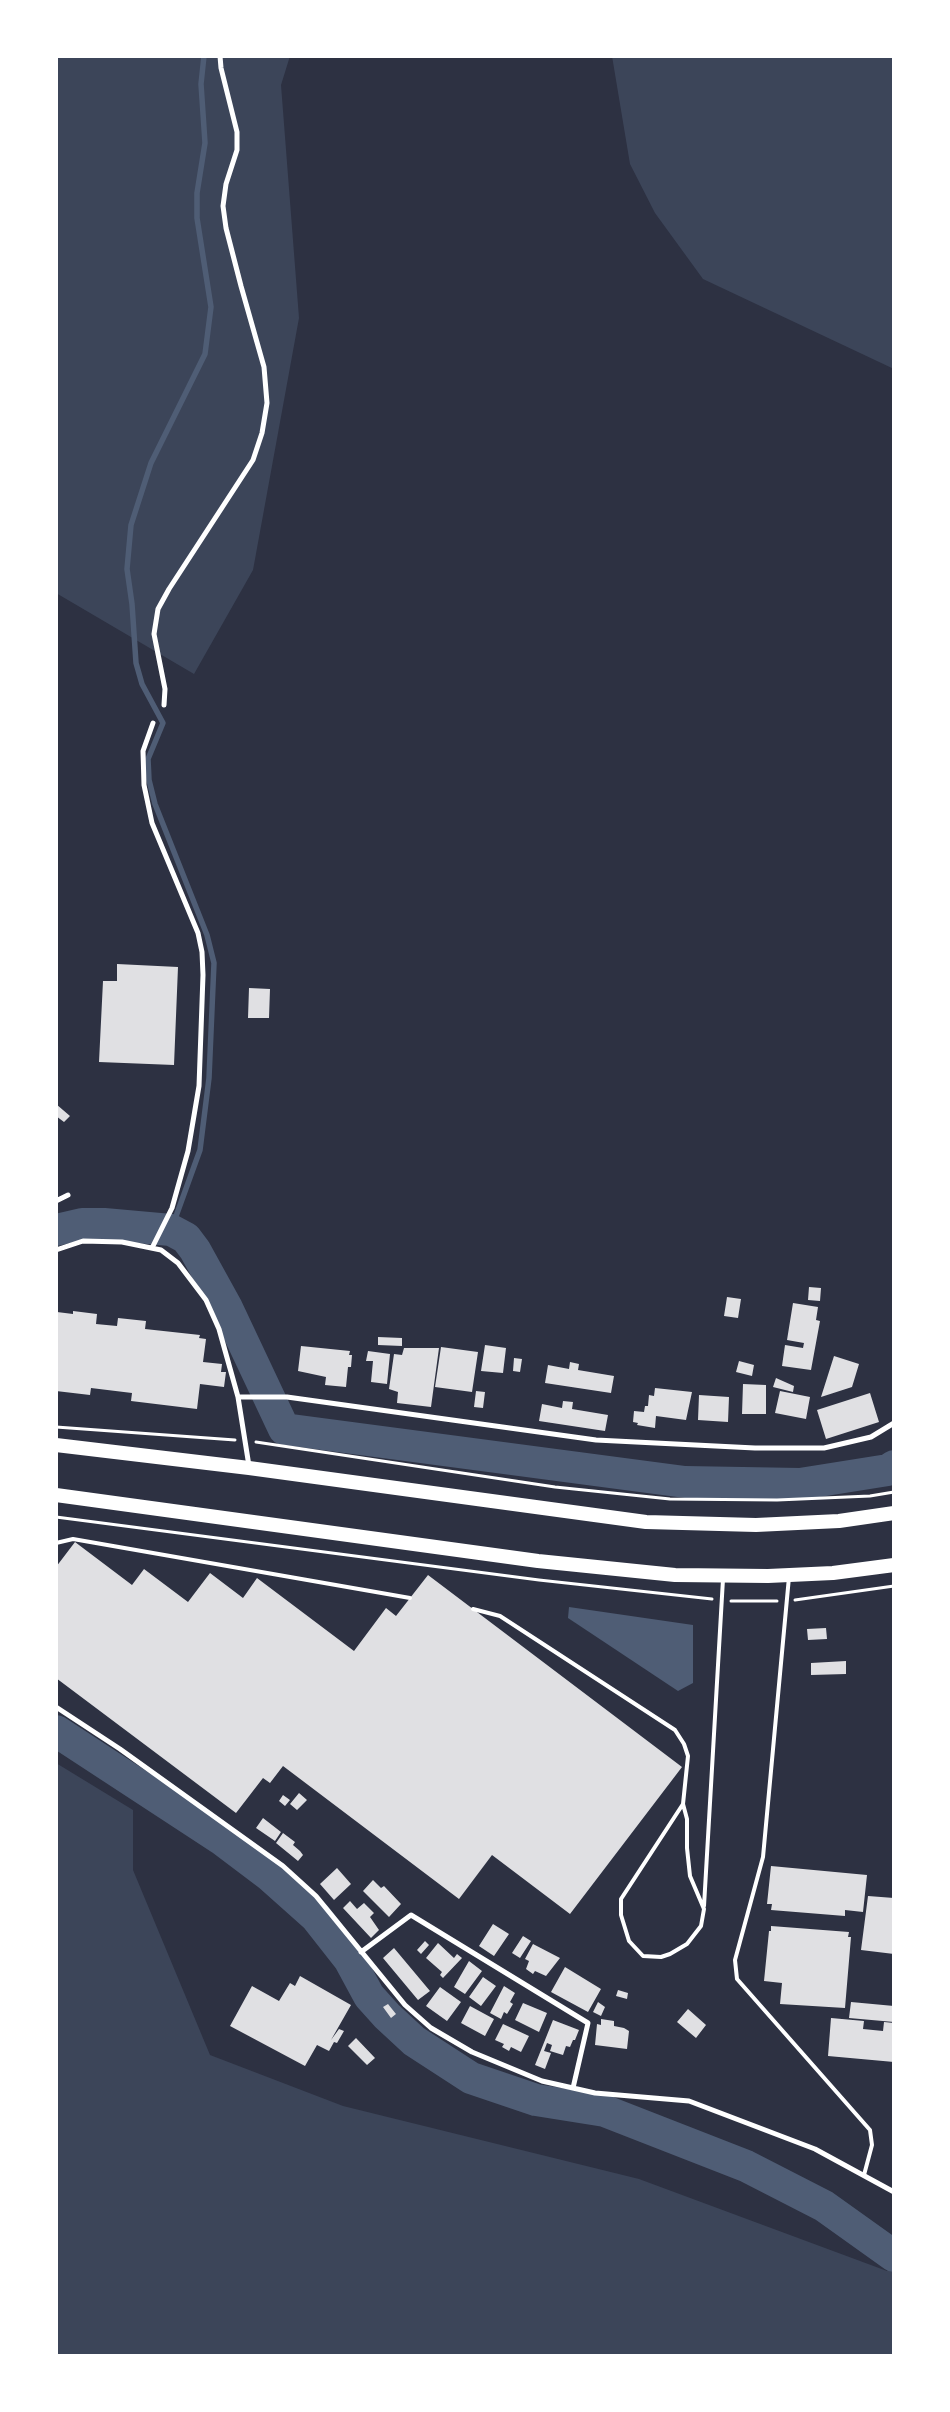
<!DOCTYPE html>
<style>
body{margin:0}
#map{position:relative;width:950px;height:2412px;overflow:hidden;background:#2d3142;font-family:"Space Grotesk",sans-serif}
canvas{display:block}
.frame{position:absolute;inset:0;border:58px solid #fff;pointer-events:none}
</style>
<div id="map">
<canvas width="950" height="2412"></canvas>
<div class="frame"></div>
</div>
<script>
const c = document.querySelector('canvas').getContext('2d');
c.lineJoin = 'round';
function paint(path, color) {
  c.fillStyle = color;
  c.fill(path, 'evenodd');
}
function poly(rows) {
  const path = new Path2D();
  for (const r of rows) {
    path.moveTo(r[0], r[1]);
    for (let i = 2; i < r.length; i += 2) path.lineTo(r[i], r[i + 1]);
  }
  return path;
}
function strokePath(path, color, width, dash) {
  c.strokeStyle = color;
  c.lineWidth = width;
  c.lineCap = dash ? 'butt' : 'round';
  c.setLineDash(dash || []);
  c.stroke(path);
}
paint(poly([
 [56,56,290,56,281,85,299,318,253,570,194,674,56,593],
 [612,56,894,56,894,369,703,279,655,213,630,164],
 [56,1763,133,1810,133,1870,210,2055,343,2106,639,2179,887,2271,894,2260,894,2356,56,2356]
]), '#3c4559');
paint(poly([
 [569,1607,693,1625,693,1683,678,1691,568,1618]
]), '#4f5d75');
strokePath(poly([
 [171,1230,200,1150,209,1078,214,963,207,935,155,804,149,780,148,759,163,723,142,684,136,663,132,604,127,569,131,525,151,463,205,354,211,307,197,218,197,193,205,143,201,84,204,56]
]), '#4f5d75', 5.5);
strokePath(poly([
 [56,1230,82,1224,104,1224,171,1230,186,1238,195,1250,227,1308,284,1429,685,1482,800,1484,888,1470,894,1466],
 [56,1731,221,1839,270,1876,316,1917,349,1959,369,1996,387,2016,414,2041,471,2078,536,2100,605,2111,746,2166,824,2206,894,2256]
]), '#4f5d75', 32);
paint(poly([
 [117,964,178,967,174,1065,99,1062,103,981,117,981],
 [249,988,270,989,269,1018,248,1018],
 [56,1104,70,1116,64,1122,56,1116],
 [809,1287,821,1288,820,1301,808,1300],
 [727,1297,741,1299,738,1318,724,1316],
 [793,1303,818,1307,816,1320,820,1321,811,1370,782,1366,785,1345,803,1348,804,1343,787,1340],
 [73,1311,97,1314,96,1324,117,1326,118,1318,146,1321,145,1329,200,1335,199,1338,206,1339,203,1362,222,1364,221,1372,226,1372,224,1387,200,1384,197,1409,131,1401,132,1393,91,1388,90,1395,56,1391,57,1312,73,1314],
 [378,1337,402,1338,402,1346,378,1345],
 [485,1345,506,1348,503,1373,481,1371],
 [301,1346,350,1351,349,1355,352,1355,351,1367,348,1367,346,1387,325,1385,326,1377,298,1371],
 [441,1347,478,1352,472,1392,435,1387],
 [404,1348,439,1348,431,1407,397,1403,398,1392,389,1389,394,1354,402,1355],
 [368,1351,390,1354,387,1384,371,1382,373,1361,366,1361],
 [834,1356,859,1364,852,1387,821,1397],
 [514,1358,522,1359,520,1372,513,1371],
 [739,1361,754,1365,752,1376,736,1372],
 [570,1362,579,1364,578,1370,614,1376,611,1393,545,1383,548,1365,569,1369],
 [776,1378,794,1386,793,1392,773,1387],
 [743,1384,766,1385,766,1414,742,1414],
 [655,1388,692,1392,686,1420,656,1416,655,1428,637,1425,638,1423,633,1422,634,1411,644,1412,645,1406,648,1406,649,1395,654,1396],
 [476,1391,485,1392,483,1408,474,1407],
 [780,1391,810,1397,806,1419,775,1413],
 [870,1393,879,1422,826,1439,817,1410],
 [699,1395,729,1397,728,1422,698,1420],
 [563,1401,573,1402,572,1409,608,1415,605,1431,539,1421,542,1404,562,1408],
 [75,1542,132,1585,144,1569,188,1602,210,1573,243,1598,257,1578,354,1651,386,1608,396,1616,428,1575,682,1767,570,1914,492,1855,459,1899,283,1766,270,1783,263,1778,236,1813,56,1678,56,1567],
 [826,1628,827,1639,808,1640,807,1629],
 [846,1661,846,1674,811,1675,811,1663],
 [299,1793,307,1800,297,1810,290,1804],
 [283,1795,290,1800,285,1806,279,1801],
 [263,1818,281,1832,275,1841,256,1828],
 [283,1833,295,1842,293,1845,300,1851,303,1855,298,1861,276,1843],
 [771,1866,867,1875,863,1912,845,1910,845,1916,771,1910,772,1904,767,1904],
 [337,1868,351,1884,334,1900,320,1884],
 [373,1880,381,1888,384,1886,401,1904,389,1917,363,1891],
 [868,1896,894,1898,894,1954,861,1950],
 [350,1901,357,1909,364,1903,374,1913,370,1917,379,1930,371,1938,343,1908],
 [493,1924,509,1934,494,1956,479,1946],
 [771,1926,849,1932,848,1937,851,1937,845,2008,780,2004,782,1983,764,1981,769,1931,771,1931],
 [523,1936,531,1941,520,1958,512,1953],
 [425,1941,429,1945,421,1954,417,1950],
 [438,1943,454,1958,457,1954,462,1958,443,1978,440,1975,442,1972,426,1958],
 [533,1944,560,1958,546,1976,535,1971,533,1974,526,1969,529,1961,525,1959],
 [394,1948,430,1991,418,2000,383,1958],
 [469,1961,482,1971,465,1994,454,1987],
 [565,1967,601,1989,588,2012,551,1992],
 [300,1976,351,2005,331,2040,339,2029,344,2031,337,2043,334,2042,329,2051,317,2045,305,2066,230,2026,252,1986,279,2001,290,1983,295,1986],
 [483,1977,496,1986,481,2006,469,1997],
 [504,1986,515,1993,510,2002,513,2004,507,2014,504,2012,501,2019,490,2013],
 [440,1987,461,2002,447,2021,426,2006],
 [618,1990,628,1993,627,1999,616,1996],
 [598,2002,605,2007,601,2016,593,2012],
 [851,2002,894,2006,894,2022,849,2018],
 [523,2003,547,2013,539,2032,515,2020],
 [388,2004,396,2014,391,2018,383,2007],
 [470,2006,494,2019,485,2036,461,2023],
 [688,2009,706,2025,696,2038,677,2022],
 [831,2018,864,2021,863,2029,883,2031,884,2022,894,2023,894,2062,828,2056],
 [601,2019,614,2021,614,2026,624,2028,629,2031,627,2049,595,2045,597,2024,601,2025],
 [553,2020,579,2030,575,2040,573,2040,570,2047,566,2046,563,2055,550,2051,552,2045,547,2043,544,2051,551,2053,545,2069,535,2065],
 [503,2024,529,2036,521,2052,511,2047,509,2051,502,2047,504,2044,495,2040],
 [356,2038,375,2058,367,2065,348,2046]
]), '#e0e0e3');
strokePath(poly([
 [56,1427,235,1440],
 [256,1442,555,1487,670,1499,777,1500,870,1496,894,1492],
 [56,1517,539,1580,712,1599],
 [795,1600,894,1586],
 [731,1601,777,1601]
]), '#fff', 3);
strokePath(poly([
 [56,1543,73,1539,410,1598],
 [789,1577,763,1857,735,1960,737,1979,870,2130,872,2145,864,2175],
 [473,1609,500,1616,675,1730,684,1744,688,1756,683,1804,687,1819,687,1848,690,1876,704,1909,701,1926,687,1944,670,1954,661,1957,643,1956,629,1941,621,1915,621,1899,683,1804],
 [704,1906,723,1579]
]), '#fff', 4);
strokePath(poly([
 [164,705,165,689,154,634,158,609,169,589,253,460,262,433,267,403,264,367,241,286,226,228,223,206,226,184,237,150,237,132,221,68,220,56],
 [56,1201,68,1195],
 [152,1248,172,1208,188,1151,199,1086,203,975,202,952,198,933,152,823,144,785,143,751,153,723],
 [56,1250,83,1241,122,1242,161,1250,178,1263,206,1300,219,1329,238,1397,249,1466],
 [238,1397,287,1397,596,1440,755,1448,824,1448,871,1437,894,1423],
 [56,1707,120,1749,283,1866,316,1896,405,2005,431,2028,472,2052,542,2081,595,2093,689,2101,815,2149,894,2192],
 [361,1952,411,1915,588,2023,573,2088]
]), '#fff', 5);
strokePath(poly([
 [56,1445,249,1468,646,1522,756,1525,839,1521,894,1513],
 [56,1495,538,1561,675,1575,768,1576,833,1573,894,1565]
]), '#fff', 14);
</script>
